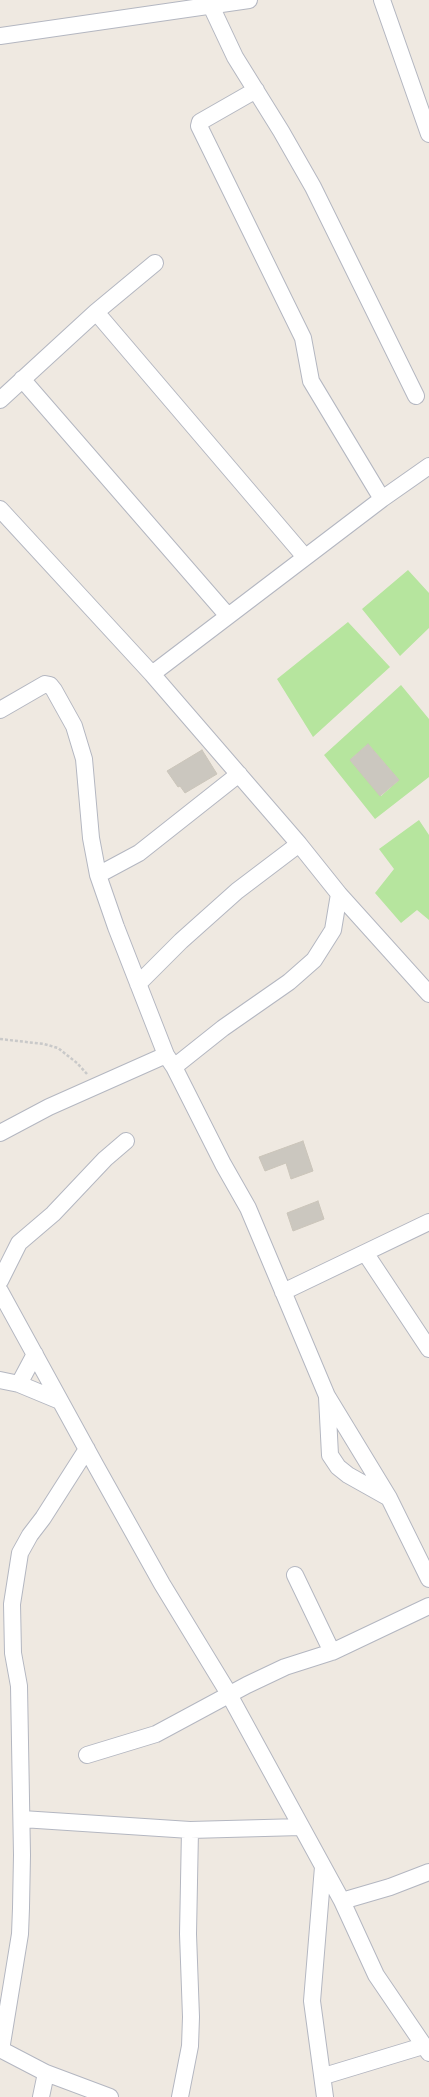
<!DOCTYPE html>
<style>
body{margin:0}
canvas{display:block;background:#efe9e1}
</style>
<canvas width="429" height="2097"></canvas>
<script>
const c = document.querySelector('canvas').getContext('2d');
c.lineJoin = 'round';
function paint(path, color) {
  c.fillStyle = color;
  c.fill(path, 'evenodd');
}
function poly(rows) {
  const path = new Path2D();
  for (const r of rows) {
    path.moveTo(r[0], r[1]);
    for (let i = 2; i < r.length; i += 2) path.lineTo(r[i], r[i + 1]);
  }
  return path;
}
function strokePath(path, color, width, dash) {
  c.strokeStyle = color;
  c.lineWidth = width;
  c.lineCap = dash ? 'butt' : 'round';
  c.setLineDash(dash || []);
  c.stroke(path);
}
paint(poly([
 [408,570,429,593,429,628,400,656,362,609],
 [348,622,390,667,313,737,277,679],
 [401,685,429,719,429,777,375,819,324,755],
 [368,744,399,780,381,796,350,760],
 [419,820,429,835,429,920,417,910,401,923,375,893,394,869,379,849]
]), '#b6e59e');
const building = poly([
 [368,744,399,780,380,796,350,760,368,744],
 [202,750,217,774,185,793,180,786,178,787,167,771,202,750],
 [303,1141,313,1171,291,1179,286,1163,265,1171,259,1157,303,1141],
 [318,1201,324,1219,293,1231,287,1213,318,1201]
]);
paint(building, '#cbc7bf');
strokePath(building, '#cbc5ba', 1);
const street = poly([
 [382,0,429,134],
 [211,6,235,57,281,131,313,187,416,396],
 [0,36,249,0],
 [256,90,200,122,199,126,303,338,311,381,382,499],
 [96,312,305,557],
 [22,379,228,616],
 [0,400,96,312,155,263],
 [0,509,152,674,299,844,339,894,429,994],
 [152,674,382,499,429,466],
 [0,710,45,684,50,685,54,690,74,726,84,759,91,838,98,875,116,927,166,1055,174,1067,223,1164,248,1208,327,1396,389,1498,429,1579],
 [98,875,139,853,239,774],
 [138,984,181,941,237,891,299,844],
 [174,1067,223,1028,289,982,314,960,333,930,339,894],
 [0,1133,49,1107,166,1055],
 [366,1254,429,1349],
 [0,1281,19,1243,53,1214,105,1159,126,1141],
 [0,1291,96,1466,162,1584,226,1689,342,1901,376,1975,429,2053],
 [283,1292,429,1222],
 [0,1380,19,1384,60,1401],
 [19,1384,35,1354],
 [327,1397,330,1455,338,1467,348,1475,389,1498],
 [295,1575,332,1652],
 [87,1755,156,1734,247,1685,285,1667,332,1652,429,1606],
 [22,1819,190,1830,188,1934,191,2017,190,2046,180,2097],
 [190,1830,301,1827],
 [323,1867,312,2001,325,2097],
 [342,1901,390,1887,429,1872],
 [0,2049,46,2073,110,2097],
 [1,2050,20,1934,21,1908,22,1855,19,1686,13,1653,12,1604,20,1553,30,1535,43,1518,87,1449],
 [324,2076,423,2046],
 [41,2097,46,2073]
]);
strokePath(street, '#b4b7c1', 18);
strokePath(poly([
 [0,1039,44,1044,58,1048,77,1063,87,1074]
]), '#c9c9c9', 2.5, [3, 2]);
strokePath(street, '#fff', 16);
</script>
